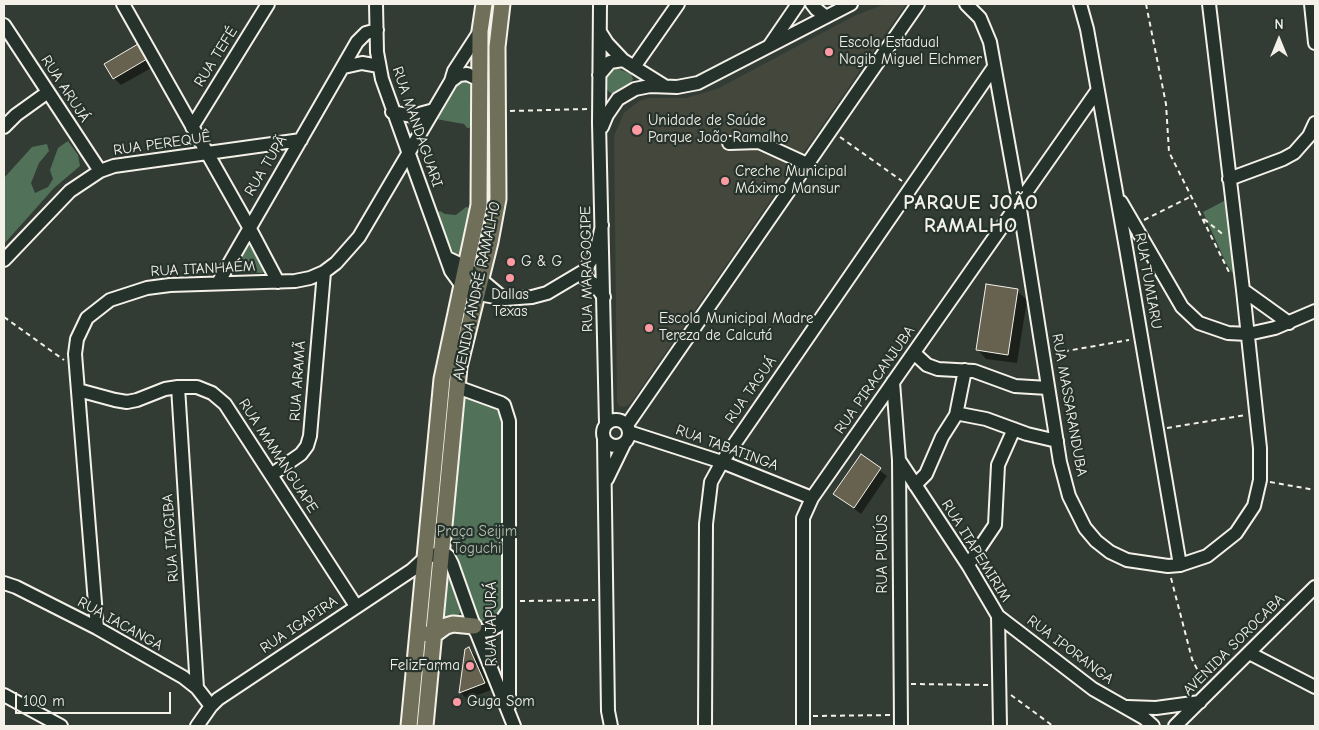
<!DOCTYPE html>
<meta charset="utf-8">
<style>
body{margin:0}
#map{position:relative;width:1319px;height:730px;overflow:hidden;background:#333c34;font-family:"Comic Neue",sans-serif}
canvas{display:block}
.frame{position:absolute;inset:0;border:5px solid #f4f1e8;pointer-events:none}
.north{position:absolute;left:1254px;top:15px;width:50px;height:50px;-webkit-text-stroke:4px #26332d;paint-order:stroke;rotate:0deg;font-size:14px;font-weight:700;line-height:20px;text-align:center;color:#f4f1e8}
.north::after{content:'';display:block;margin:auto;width:18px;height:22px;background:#f4f1e8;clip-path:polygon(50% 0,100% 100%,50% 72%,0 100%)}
.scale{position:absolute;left:15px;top:692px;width:156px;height:22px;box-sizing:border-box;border:2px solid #f4f1e8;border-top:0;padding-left:6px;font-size:15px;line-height:18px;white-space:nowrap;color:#f4f1e8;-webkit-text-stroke:4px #26332d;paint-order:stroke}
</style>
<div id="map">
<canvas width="1319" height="730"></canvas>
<div class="frame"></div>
<div class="north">N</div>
<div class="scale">100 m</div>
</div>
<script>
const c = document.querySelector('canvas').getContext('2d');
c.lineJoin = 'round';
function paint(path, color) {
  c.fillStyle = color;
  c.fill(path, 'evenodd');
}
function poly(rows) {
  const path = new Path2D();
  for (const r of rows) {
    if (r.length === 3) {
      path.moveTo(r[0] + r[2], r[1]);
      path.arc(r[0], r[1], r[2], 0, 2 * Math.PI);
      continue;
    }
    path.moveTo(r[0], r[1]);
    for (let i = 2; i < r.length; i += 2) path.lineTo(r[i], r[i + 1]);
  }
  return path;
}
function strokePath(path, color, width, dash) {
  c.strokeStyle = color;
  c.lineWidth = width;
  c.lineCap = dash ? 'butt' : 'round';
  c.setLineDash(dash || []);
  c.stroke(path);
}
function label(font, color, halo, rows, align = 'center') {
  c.font = font + ' "Comic Neue",sans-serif';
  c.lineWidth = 4.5;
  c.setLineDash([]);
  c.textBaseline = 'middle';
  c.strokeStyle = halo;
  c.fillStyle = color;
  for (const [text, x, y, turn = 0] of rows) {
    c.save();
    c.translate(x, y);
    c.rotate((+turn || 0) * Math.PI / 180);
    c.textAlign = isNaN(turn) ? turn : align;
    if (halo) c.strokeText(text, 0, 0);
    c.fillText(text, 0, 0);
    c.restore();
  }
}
paint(poly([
 [885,4,906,4,630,404,624,407,619,406,617,401,614,136,624,113,639,101,648,98,685,98,717,89,854,16]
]), '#43473c');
paint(poly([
 [614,67,631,74,633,79,631,82,612,94,606,89,606,75],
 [467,79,473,84,474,127,467,128,464,124,436,119,459,83],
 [68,141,78,155,80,166,54,188,4,244,4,178,32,147,47,144,49,151,39,163,31,183,35,193,48,187,53,179,50,170,58,148],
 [1226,200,1234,275,1226,263,1203,212],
 [466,207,473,209,462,254,455,256,436,213,440,211,445,214,456,215],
 [247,242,265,269,263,273,233,271],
 [466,397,471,397,499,408,502,416,502,612,498,619,490,623,481,621,475,616,451,537,463,402],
 [447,567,462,608,458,617,448,619,443,614]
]), '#527159');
paint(poly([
 [138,46,153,67,121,85,114,78],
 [1017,291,1027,300,1017,363,986,359,977,349],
 [861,456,887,476,861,514,835,493],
 [469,649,476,656,491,690,467,699,461,693,466,650]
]), '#0007');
const building = poly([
 [138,44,147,59,113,79,104,64,138,44],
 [986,284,1018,289,1008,355,976,350,986,284],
 [861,454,881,468,854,508,833,494,861,454],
 [469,647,485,683,459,693,465,649,469,647]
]);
paint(building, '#676150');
strokePath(building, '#f4f1e8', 1);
const minor = poly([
 [123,4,249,227,278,282],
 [376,4,377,52,382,79,451,271,462,286,469,292,505,299,532,297,547,293,584,271,596,253,602,225],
 [600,4,599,123,606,424],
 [812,4,816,9,826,17],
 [966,4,980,18,990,42,1019,203,1060,462,1069,496,1085,528,1096,541,1110,552,1127,560,1168,566,1180,565,1207,556,1236,533,1254,506,1260,480,1260,448,1243,290,1209,4],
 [1080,4,1087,29,1126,248,1180,565],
 [1311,4,1315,43],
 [4,25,100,171],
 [600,32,607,43,623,60],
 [770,45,798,4],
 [344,67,362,63,379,66],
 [634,67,678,4],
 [599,75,610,62,623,60,663,85],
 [451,81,459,75,467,74,480,80],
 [392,112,412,116,434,110],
 [4,127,16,115,48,92],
 [192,127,268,4],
 [602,127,607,115,618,99,635,89,650,86,677,87,698,83,851,4],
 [729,143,759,142,807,164],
 [1229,179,1283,159,1294,153,1309,136,1315,123],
 [1121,202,1182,307,1199,323,1228,333,1248,334,1275,328,1315,311],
 [447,258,466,267,503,298],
 [4,260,70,191,100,171,114,166,301,140],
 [580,275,594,284,604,297],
 [218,283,357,42,366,33,377,30],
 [1243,290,1289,323],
 [914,353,927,365,938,369,974,371,1015,386,1048,388],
 [893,382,899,460,901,726],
 [178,387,197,688],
 [457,387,501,403,504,405,509,421,509,706],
 [78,390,115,400,127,402,137,400,165,389,178,387,197,387,212,393,225,404,356,606],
 [956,415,965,370],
 [616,433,13],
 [627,425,918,4],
 [629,432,722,462,812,498],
 [604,439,608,711,611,726],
 [899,460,968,565,998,616,1000,726],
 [271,475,301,454,307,446,310,436,324,272],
 [607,479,624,444],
 [915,485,926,474,942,437,956,415,960,414,986,419,1027,434,1057,441],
 [968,565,995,525,998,465,1014,429],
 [4,583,16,587,97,628,183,677,197,688,211,706],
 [998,616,1093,689,1144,718,1153,726],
 [97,628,75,354,77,339,87,318,110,300,147,288,170,285,295,281,310,278,324,272,336,263,359,237,451,81,454,71,480,31],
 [476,632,490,630,498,626,508,611],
 [1249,653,1315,687],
 [4,695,61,726],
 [1127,707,1156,708,1200,702],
 [197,726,211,706,218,699,412,570,425,558,442,552,448,556,452,564,474,626,514,726],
 [705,726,706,524,711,482,722,462,994,67],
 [803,726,803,518,812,498,1097,91],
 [1175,726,1315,587]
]);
const major = poly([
 [428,634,435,634,446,626,453,624,474,626],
 [409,726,442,379,479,205,480,31,484,4],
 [425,726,459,367,490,242,498,199,497,47,502,4]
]);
strokePath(minor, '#f4f1e8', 16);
strokePath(major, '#f4f1e8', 19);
strokePath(poly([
 [1146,4,1166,104,1169,152,1229,272],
 [510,111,587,109],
 [840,137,902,181],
 [1204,219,1225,236],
 [1144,220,1190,197],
 [4,317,64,360],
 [1055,353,1129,340],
 [1167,428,1246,415],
 [1270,482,1315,490],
 [1171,578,1192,659,1204,683],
 [520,601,595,600],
 [911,684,989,685],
 [1011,695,1053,726],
 [813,716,891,715]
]), '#f4f1e8', 2, [5, 4]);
strokePath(minor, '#26332d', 12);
strokePath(major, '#706f59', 15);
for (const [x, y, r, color] of [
 [829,52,5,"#ff9aa2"],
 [637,130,6,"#ff9aa2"],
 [725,181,5,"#ff9aa2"],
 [511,262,5,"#ff9aa2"],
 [510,278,5,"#ff9aa2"],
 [649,328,5,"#ff9aa2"],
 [470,666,5,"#ff9aa2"],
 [457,702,5,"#ff9aa2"]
]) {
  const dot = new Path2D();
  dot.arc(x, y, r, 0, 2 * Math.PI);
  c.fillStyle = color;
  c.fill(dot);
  strokePath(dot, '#26332d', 2);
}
label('15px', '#f4f1e8', '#26332d', [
 ["Escola Estadual",839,43],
 ["Nagib Miguel Elchmer",839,60],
 ["Unidade de Saúde",648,121],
 ["Parque João Ramalho",648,138],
 ["Creche Municipal",735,172],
 ["Máximo Mansur",735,189],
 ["G & G",521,262],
 ["Dallas",510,295,"center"],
 ["Texas",510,312,"center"],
 ["Escola Municipal Madre",659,319],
 ["Tereza de Calcutá",659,336],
 ["FelizFarma",460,666,"right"],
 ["Guga Som",467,702]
], 'left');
label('15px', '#f4f1e8', '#26332d', [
 ["RUA TEFÉ",216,57,-58],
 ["RUA ARUJÁ",65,89,57],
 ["RUA MANDAGUARI",417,127,71],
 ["RUA PEREQUÊ",162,144,-8],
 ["RUA TUPÃ",266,166,-59],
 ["RUA ITANHAÉM",203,269,-3],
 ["RUA MARAGOGIPE",587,269,-91],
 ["RUA TUMIARU",1148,281,80],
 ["AVENIDA ANDRÉ RAMALHO",477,291,-78],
 ["RUA PIRACANJUBA",875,380,-55],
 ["RUA ARAMÃ",298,381,-86],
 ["RUA TAGUÁ",751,390,-55],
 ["RUA MASSARANDUBA",1069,405,80],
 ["RUA TABATINGA",727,448,20],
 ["RUA MAMANGUAPE",278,456,57],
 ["RUA ITAGIBA",171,538,-94],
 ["RUA ITAPEMIRIM",976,551,58],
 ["RUA PURÚS",883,554,-90],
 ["RUA IACANGA",120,624,29],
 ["RUA JAPURÁ",492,624,-90],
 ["RUA IGAPIRA",299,625,-34],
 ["AVENIDA SOROCABA",1234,645,-45],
 ["RUA IPORANGA",1070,650,37]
]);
label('15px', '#b3beaf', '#26332d', [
 ["Praça Seijim",477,532],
 ["Toguchi",477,549]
]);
c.letterSpacing = '1px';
label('bold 20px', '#f4f1e8', '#26332d', [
 ["PARQUE JOÃO",971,203],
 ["RAMALHO",971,226]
]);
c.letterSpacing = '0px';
</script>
